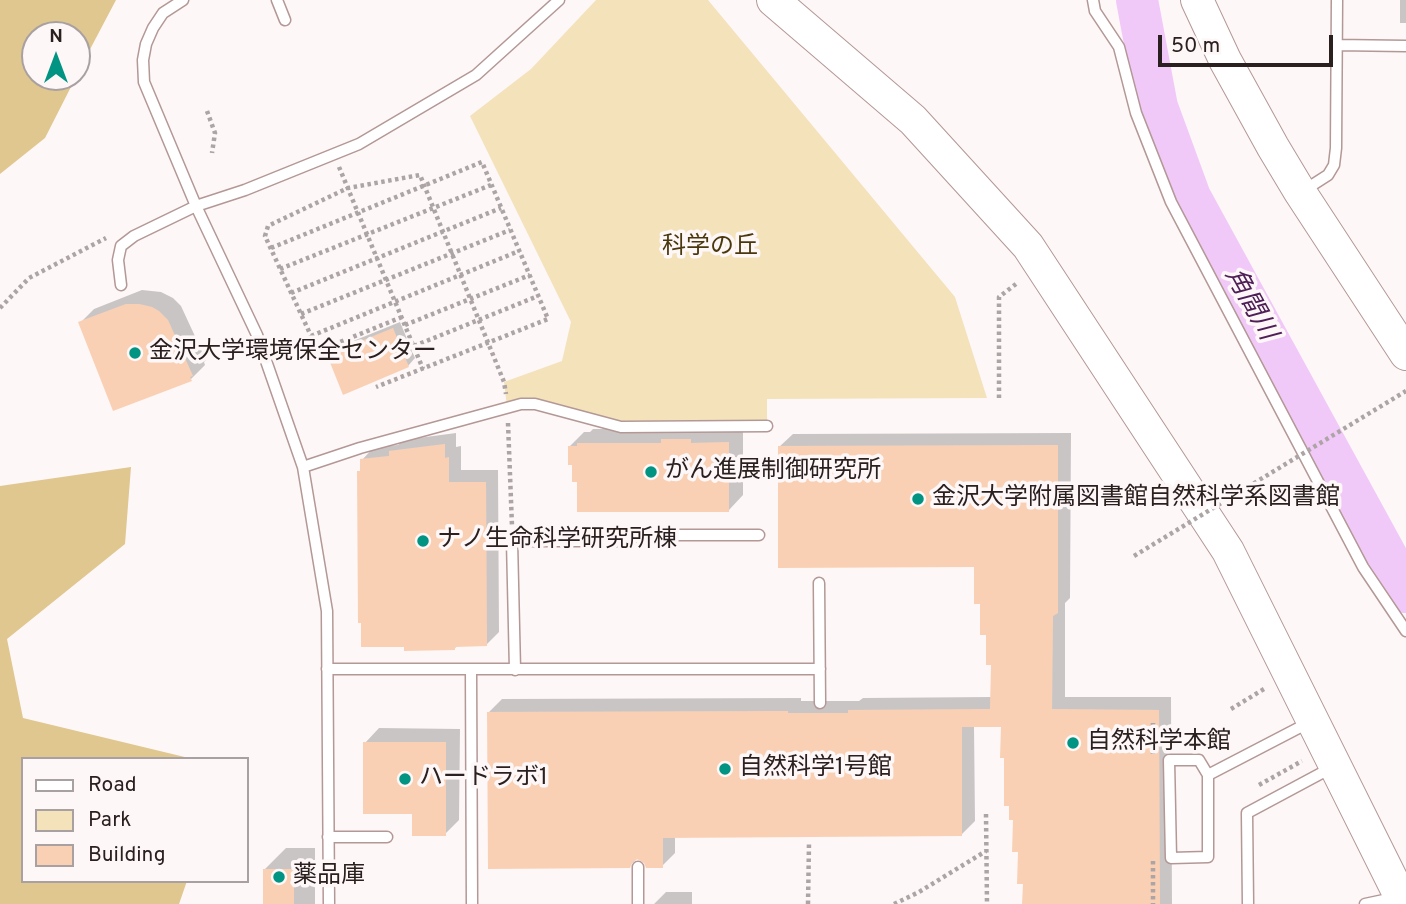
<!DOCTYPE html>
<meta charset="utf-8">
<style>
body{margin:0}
#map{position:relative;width:1406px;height:904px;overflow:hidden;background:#fdf7f7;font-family:Overpass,sans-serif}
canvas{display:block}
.legend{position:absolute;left:21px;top:757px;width:228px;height:126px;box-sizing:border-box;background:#fdf7f7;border:2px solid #a9a1a1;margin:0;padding:9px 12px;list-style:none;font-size:21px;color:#2b2020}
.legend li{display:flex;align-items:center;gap:14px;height:35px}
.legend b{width:35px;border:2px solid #a9a1a1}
.north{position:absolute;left:21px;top:21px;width:70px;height:70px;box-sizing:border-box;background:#fdf7f7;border:2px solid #a9a1a1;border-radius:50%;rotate:0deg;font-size:19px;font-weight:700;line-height:28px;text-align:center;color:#2b2020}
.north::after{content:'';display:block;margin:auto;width:24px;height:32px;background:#019482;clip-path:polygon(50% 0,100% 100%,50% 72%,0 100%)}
.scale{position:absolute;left:1158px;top:35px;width:175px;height:32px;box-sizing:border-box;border:4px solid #2b2020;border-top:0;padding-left:9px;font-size:21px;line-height:24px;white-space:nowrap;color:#2b2020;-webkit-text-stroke:5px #fdf7f7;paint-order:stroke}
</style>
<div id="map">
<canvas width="1406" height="904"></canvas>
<ul class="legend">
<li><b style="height:9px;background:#fff"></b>Road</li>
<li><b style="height:19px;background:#f4e2bb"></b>Park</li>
<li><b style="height:19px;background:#fad0b4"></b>Building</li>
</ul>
<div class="north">N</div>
<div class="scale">50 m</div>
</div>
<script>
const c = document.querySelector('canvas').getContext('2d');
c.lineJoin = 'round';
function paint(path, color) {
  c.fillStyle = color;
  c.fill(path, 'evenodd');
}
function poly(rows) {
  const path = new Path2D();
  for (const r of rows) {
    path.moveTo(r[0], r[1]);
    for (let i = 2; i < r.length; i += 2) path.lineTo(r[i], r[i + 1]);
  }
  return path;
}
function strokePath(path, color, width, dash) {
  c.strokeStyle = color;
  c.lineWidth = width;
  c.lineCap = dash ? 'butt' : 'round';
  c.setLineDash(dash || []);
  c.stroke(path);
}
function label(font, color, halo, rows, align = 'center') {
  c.font = font + ' Overpass,"Noto Sans JP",sans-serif';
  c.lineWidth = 7;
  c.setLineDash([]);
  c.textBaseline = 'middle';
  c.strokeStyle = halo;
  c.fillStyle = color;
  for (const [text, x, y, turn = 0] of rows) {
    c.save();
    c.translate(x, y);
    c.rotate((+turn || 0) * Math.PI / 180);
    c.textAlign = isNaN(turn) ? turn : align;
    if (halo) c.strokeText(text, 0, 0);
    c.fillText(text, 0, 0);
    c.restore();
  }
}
paint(poly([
 [596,0,708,0,955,297,987,398,767,399,767,426,621,427,535,404,507,407,504,382,562,361,571,322,470,116,531,69]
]), '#f4e2bb');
paint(poly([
 [0,0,116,0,77,74,77,35,35,35,35,77,76,77,45,138,0,174],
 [131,467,125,544,7,639,23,718,193,759,23,759,23,881,187,881,179,904,0,904,0,486]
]), '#e0c790');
paint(poly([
 [1400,0,1406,0,1406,23,1400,23],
 [142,290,161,292,173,298,181,306,206,360,204,362,205,365,191,379,80,323,94,309],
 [400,322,415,358,408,366,329,356,336,348],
 [743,428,743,495,729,510,579,480,570,446,584,432,590,432,593,429],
 [456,433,456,447,461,446,461,470,498,470,499,632,486,645,458,645,455,648,359,472,362,468,362,460,374,447,398,445,403,440],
 [1071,433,1070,598,1065,603,1065,697,1171,697,1172,904,1024,904,1025,882,1006,757,1003,725,974,725,975,821,962,834,675,836,675,853,662,866,638,858,629,866,489,712,502,699,801,698,801,701,859,701,863,698,992,697,992,663,976,566,779,447,793,434],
 [379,728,460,729,459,820,445,834,365,743],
 [286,848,315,848,315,904,264,904,265,869],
 [666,892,692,892,692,904,654,904]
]), '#0003');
strokePath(poly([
 [1137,0,1157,107,1190,197,1406,592]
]), '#f1c9f8', 42);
paint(poly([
 [126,304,139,304,152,307,159,311,168,320,193,376,190,377,192,381,113,411,78,322],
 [393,328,409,367,343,395,327,355],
 [661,439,691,439,691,443,729,442,729,512,577,512,577,482,572,482,572,465,568,465,568,446,577,446,577,443,661,443],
 [445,444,445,458,449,457,449,482,486,482,487,646,455,647,455,650,404,651,404,647,361,647,361,623,358,623,357,471,360,471,360,459,389,456,389,451],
 [1058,445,1058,613,1053,616,1052,709,1159,710,1160,904,1022,904,1023,884,1017,884,1018,852,1012,852,1013,820,1009,820,1009,806,1004,806,1004,758,1000,758,1001,727,962,727,962,836,663,838,663,868,646,868,644,863,637,859,632,863,630,868,488,869,487,712,788,711,788,713,848,713,848,710,990,709,991,665,986,665,986,635,980,635,980,604,974,604,974,567,778,568,778,446],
 [363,742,446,742,446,836,412,836,412,814,363,814],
 [263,869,294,869,294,904,263,904]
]), '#fad0b4');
const lane = poly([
 [277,0,285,20],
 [1093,0,1095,11,1119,47,1136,113,1171,202,1363,567,1406,631],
 [1337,45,1406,46],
 [1303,191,1328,175,1334,165,1336,148,1337,0],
 [121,285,118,260,121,246,134,236,196,206,144,82,143,60,146,44,153,28,163,13,183,0],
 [303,467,360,448,521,404,535,404,621,427,767,426],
 [819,583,820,703],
 [327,669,820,669],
 [471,670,472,904],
 [515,670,512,541,619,541,642,535,759,535],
 [1208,775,1199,760,1169,760,1171,858,1208,857,1208,775,1310,722],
 [328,837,387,837],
 [638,867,638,904],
 [329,904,327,611,303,467,257,335,196,206,245,190,359,144,476,75,559,0],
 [1248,904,1247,813,1331,768],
 [1365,904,1398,897]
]);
const secondary = poly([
 [773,0,913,120,1028,246,1228,551,1404,904],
 [1197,0,1225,60,1273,147,1300,192,1406,354]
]);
strokePath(lane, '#b39896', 13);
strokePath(secondary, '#b39896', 34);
strokePath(poly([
 [207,111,215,133,212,153],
 [339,167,423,369],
 [271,248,482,162,548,319,376,387],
 [280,269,491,185],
 [291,293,501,208],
 [0,308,29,278,106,238],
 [301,314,510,230],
 [402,317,318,351,265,236,268,226,348,188,420,175,504,382,506,394],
 [405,325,530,275],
 [311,336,519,251],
 [414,346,538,296],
 [999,398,999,297,1016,284],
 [508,423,512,526],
 [1231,709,1264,689],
 [1153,723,1153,754],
 [1259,785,1302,761],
 [986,814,987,904],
 [1153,861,1153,904],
 [808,904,809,843],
 [894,904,919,892,986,851]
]), '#ada5a5', 4.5, [3.5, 3.5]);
strokePath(lane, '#fff', 10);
strokePath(secondary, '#fff', 32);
strokePath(poly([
 [1134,556,1406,391]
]), '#ada5a5', 4.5, [3.5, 3.5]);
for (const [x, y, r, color] of [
 [135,353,7,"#019482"],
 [651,472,7,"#019482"],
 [918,499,7,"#019482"],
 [423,541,7,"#019482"],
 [1073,743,7,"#019482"],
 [725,769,7,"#019482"],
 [405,779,7,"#019482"],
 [279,877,7,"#019482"]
]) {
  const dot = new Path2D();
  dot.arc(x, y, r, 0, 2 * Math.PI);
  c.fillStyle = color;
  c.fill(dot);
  strokePath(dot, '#fdf7f7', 2.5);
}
label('24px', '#4a380c', '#fdf7f7', [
 ["科学の丘",710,248]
]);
label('24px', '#2b2020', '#fdf7f7', [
 ["金沢大学環境保全センター",149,353],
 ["がん進展制御研究所",665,472],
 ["金沢大学附属図書館自然科学系図書館",932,499],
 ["ナノ生命科学研究所棟",437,541],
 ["自然科学本館",1087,743],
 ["自然科学1号館",739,769],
 ["ハードラボ1",419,779],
 ["薬品庫",293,877]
], 'left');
label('italic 26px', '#4f2058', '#fdf7f7', [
 ["角間川",1249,305,61]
]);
</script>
